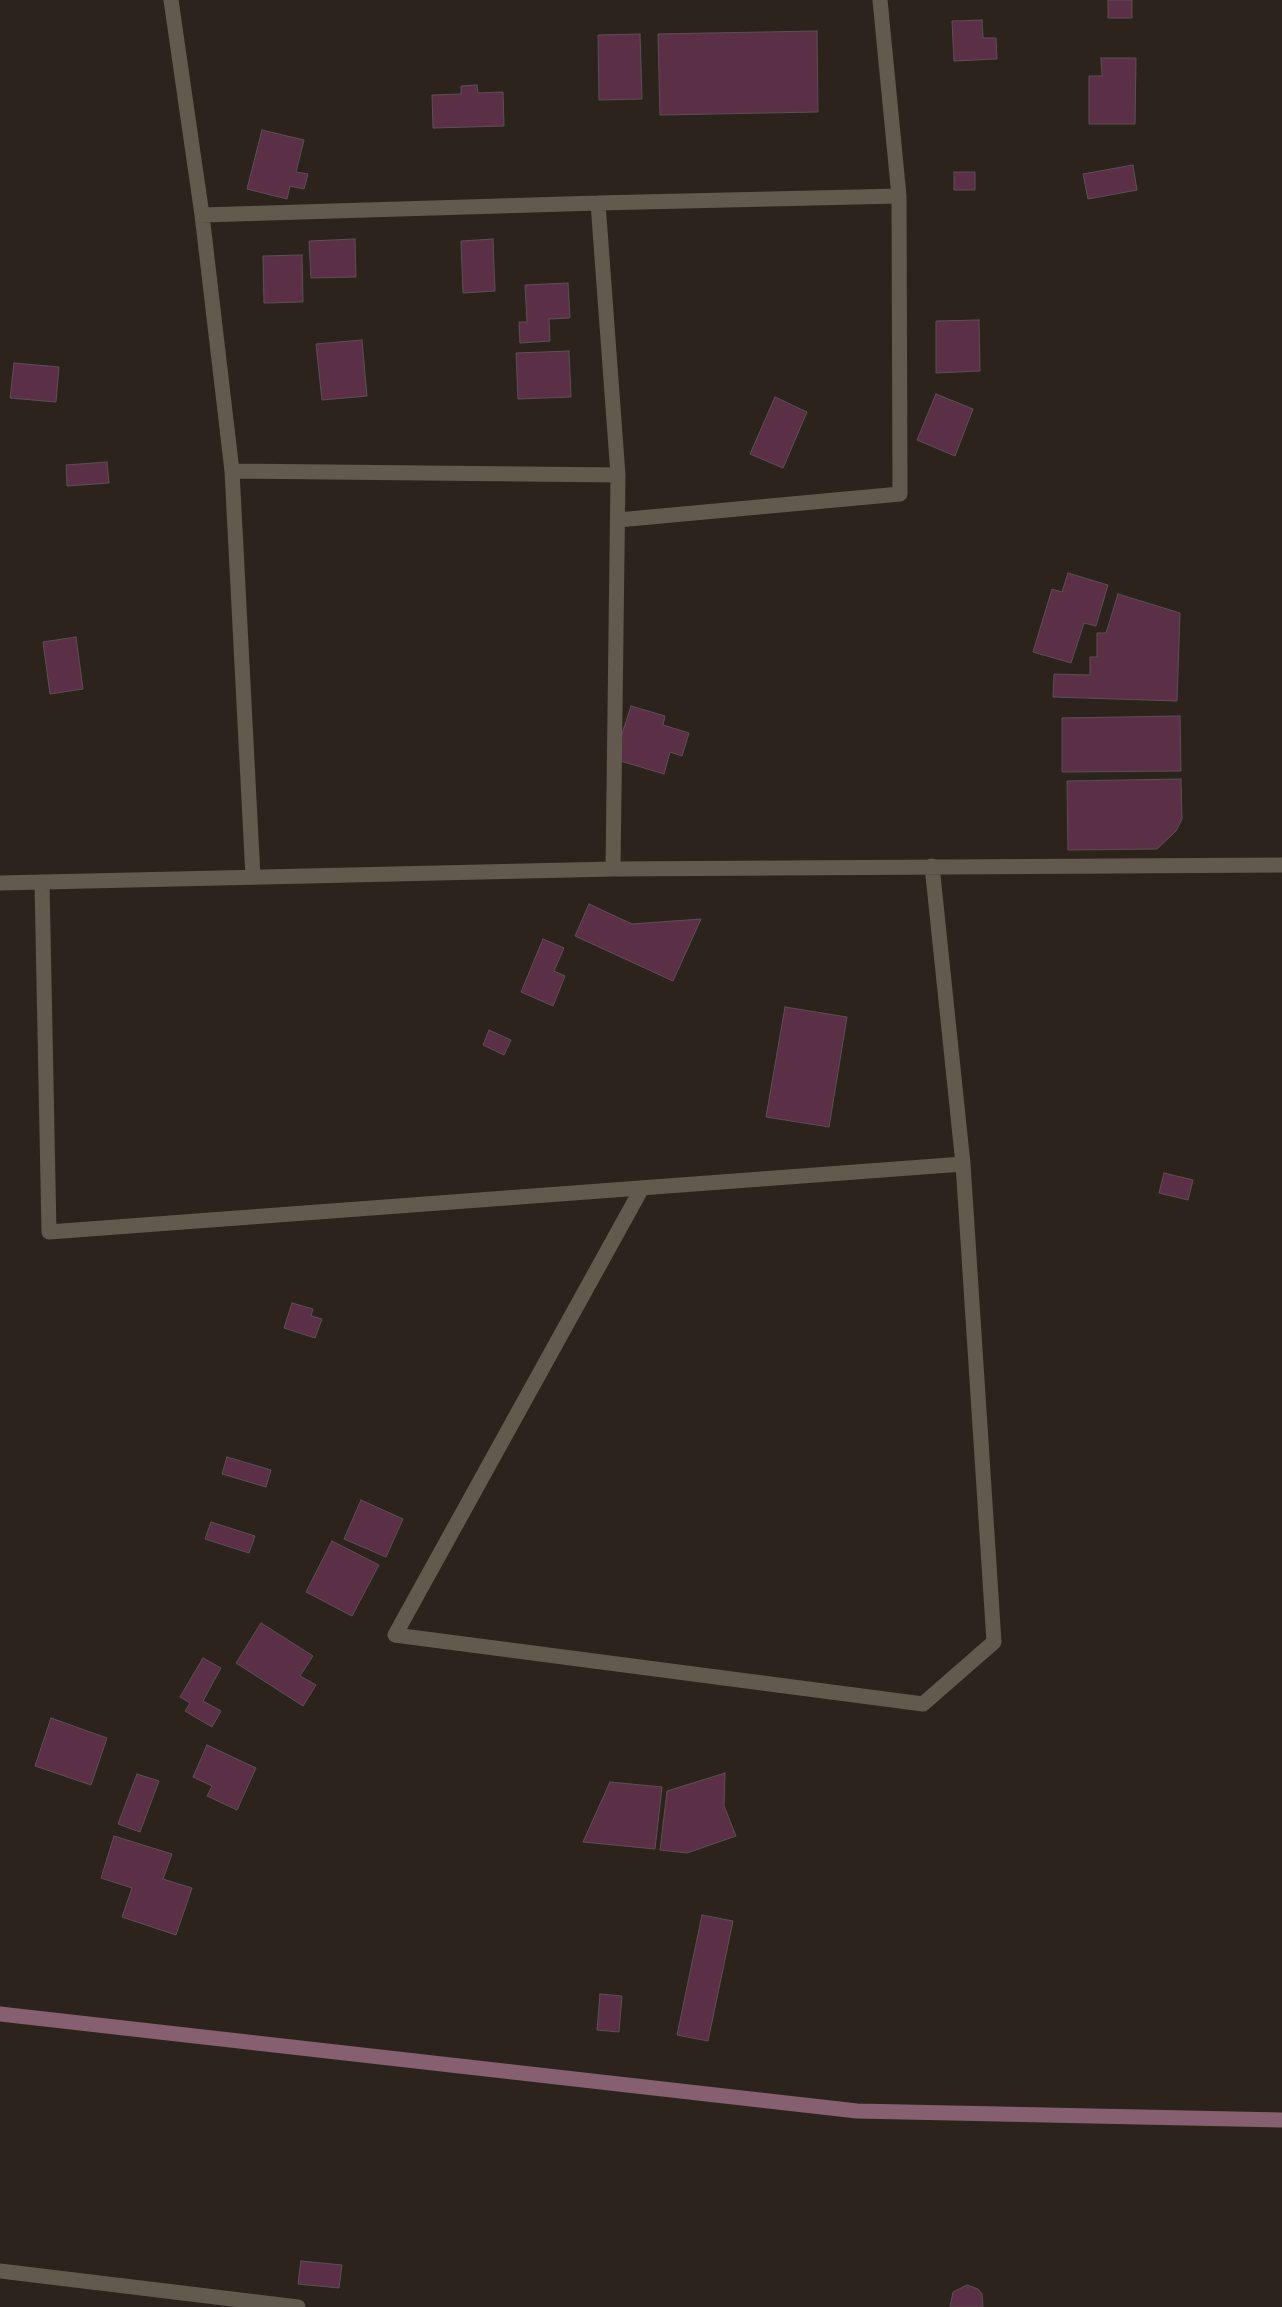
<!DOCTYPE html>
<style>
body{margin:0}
canvas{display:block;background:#2c241c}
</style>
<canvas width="1282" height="2307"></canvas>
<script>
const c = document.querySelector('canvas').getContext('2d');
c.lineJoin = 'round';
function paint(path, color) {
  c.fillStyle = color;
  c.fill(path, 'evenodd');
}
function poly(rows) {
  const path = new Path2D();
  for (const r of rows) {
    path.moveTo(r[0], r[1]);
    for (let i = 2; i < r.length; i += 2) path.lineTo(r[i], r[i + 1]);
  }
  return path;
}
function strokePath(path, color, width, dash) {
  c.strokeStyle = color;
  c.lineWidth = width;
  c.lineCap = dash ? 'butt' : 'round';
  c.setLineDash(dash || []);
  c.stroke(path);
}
const building = poly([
 [1108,0,1132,0,1132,18,1108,18,1108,0],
 [982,20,983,38,996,38,997,59,954,61,952,21,982,20],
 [817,31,818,112,660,115,658,34,817,31],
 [640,34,642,99,599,100,598,35,640,34],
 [1101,58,1136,58,1135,124,1089,124,1089,76,1102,76,1101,58],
 [477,85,478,93,503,92,504,126,433,128,432,95,461,94,461,86,477,85],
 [262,130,304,140,296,172,308,174,304,189,290,186,287,199,247,189,262,130],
 [1133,165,1137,190,1088,199,1083,174,1133,165],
 [954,172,975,172,975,190,954,190,954,172],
 [355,239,356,277,311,278,309,241,355,239],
 [493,239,495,291,463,293,461,241,493,239],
 [302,255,303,302,264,303,263,256,302,255],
 [568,283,570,318,549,319,550,341,520,343,519,322,527,322,525,285,568,283],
 [979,320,980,371,936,373,936,321,979,320],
 [362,340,367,396,322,400,316,344,362,340],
 [569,351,571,397,518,399,516,353,569,351],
 [14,363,59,367,56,402,10,398,14,363],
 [936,394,973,409,955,456,917,440,936,394],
 [775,397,807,412,783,468,750,454,775,397],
 [107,462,109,483,67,486,66,465,107,462],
 [1068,573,1108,585,1096,626,1084,623,1071,663,1033,652,1052,589,1062,592,1068,573],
 [1118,594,1180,613,1177,701,1053,697,1054,674,1090,675,1090,657,1097,657,1097,633,1106,633,1118,594],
 [76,637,83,689,50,694,43,642,76,637],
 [631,706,665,716,663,725,689,733,682,756,670,752,664,774,614,759,631,706],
 [1180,716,1181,771,1062,772,1062,718,1180,716],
 [1181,779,1182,819,1176,831,1157,849,1068,850,1067,781,1181,779],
 [589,904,632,924,701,919,673,981,575,936,589,904],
 [543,939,564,948,554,971,565,976,553,1006,521,992,543,939],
 [785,1007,847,1017,829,1127,766,1117,785,1007],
 [489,1030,511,1040,504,1055,483,1045,489,1030],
 [1164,1173,1193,1180,1188,1200,1159,1193,1164,1173],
 [292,1303,313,1309,311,1316,322,1319,315,1338,284,1328,292,1303],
 [227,1457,271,1470,266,1487,222,1474,227,1457],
 [361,1500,403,1519,386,1557,344,1539,361,1500],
 [211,1522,255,1536,249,1553,205,1539,211,1522],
 [332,1541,379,1565,352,1616,306,1592,332,1541],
 [261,1623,313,1656,300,1676,316,1685,303,1706,236,1663,261,1623],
 [203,1658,221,1668,203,1701,221,1711,212,1727,185,1711,190,1703,180,1697,203,1658],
 [51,1718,107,1738,91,1785,35,1766,51,1718],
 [207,1745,256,1768,237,1810,207,1796,212,1786,193,1777,207,1745],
 [725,1773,724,1806,736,1836,687,1853,660,1850,667,1791,725,1773],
 [137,1774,159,1781,140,1832,118,1824,137,1774],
 [610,1782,662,1787,655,1849,583,1842,610,1782],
 [114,1836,172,1854,163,1879,192,1888,176,1935,122,1917,132,1888,101,1878,114,1836],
 [702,1915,733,1921,708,2041,677,2035,702,1915],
 [600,1994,622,1996,619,2032,597,2030,600,1994],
 [301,2261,342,2265,339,2288,298,2284,301,2261],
 [967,2285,978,2289,982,2294,983,2307,950,2307,953,2292,967,2285]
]);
paint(building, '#5b3046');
strokePath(building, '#5c4f55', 1);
strokePath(poly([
 [0,2271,298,2307]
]), '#62594f', 15);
strokePath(poly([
 [171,0,202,215,232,471,618,475],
 [598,203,618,475,613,869],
 [202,215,598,203,899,196,880,0],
 [232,471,253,877],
 [618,520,900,494,899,196],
 [42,882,49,1232,963,1164,932,866],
 [0,883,613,869,1282,865],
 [642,1188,395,1635,923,1704,994,1642,963,1164]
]), '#62594f', 15);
strokePath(poly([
 [0,2014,857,2111,1282,2120]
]), '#866071', 15);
</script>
